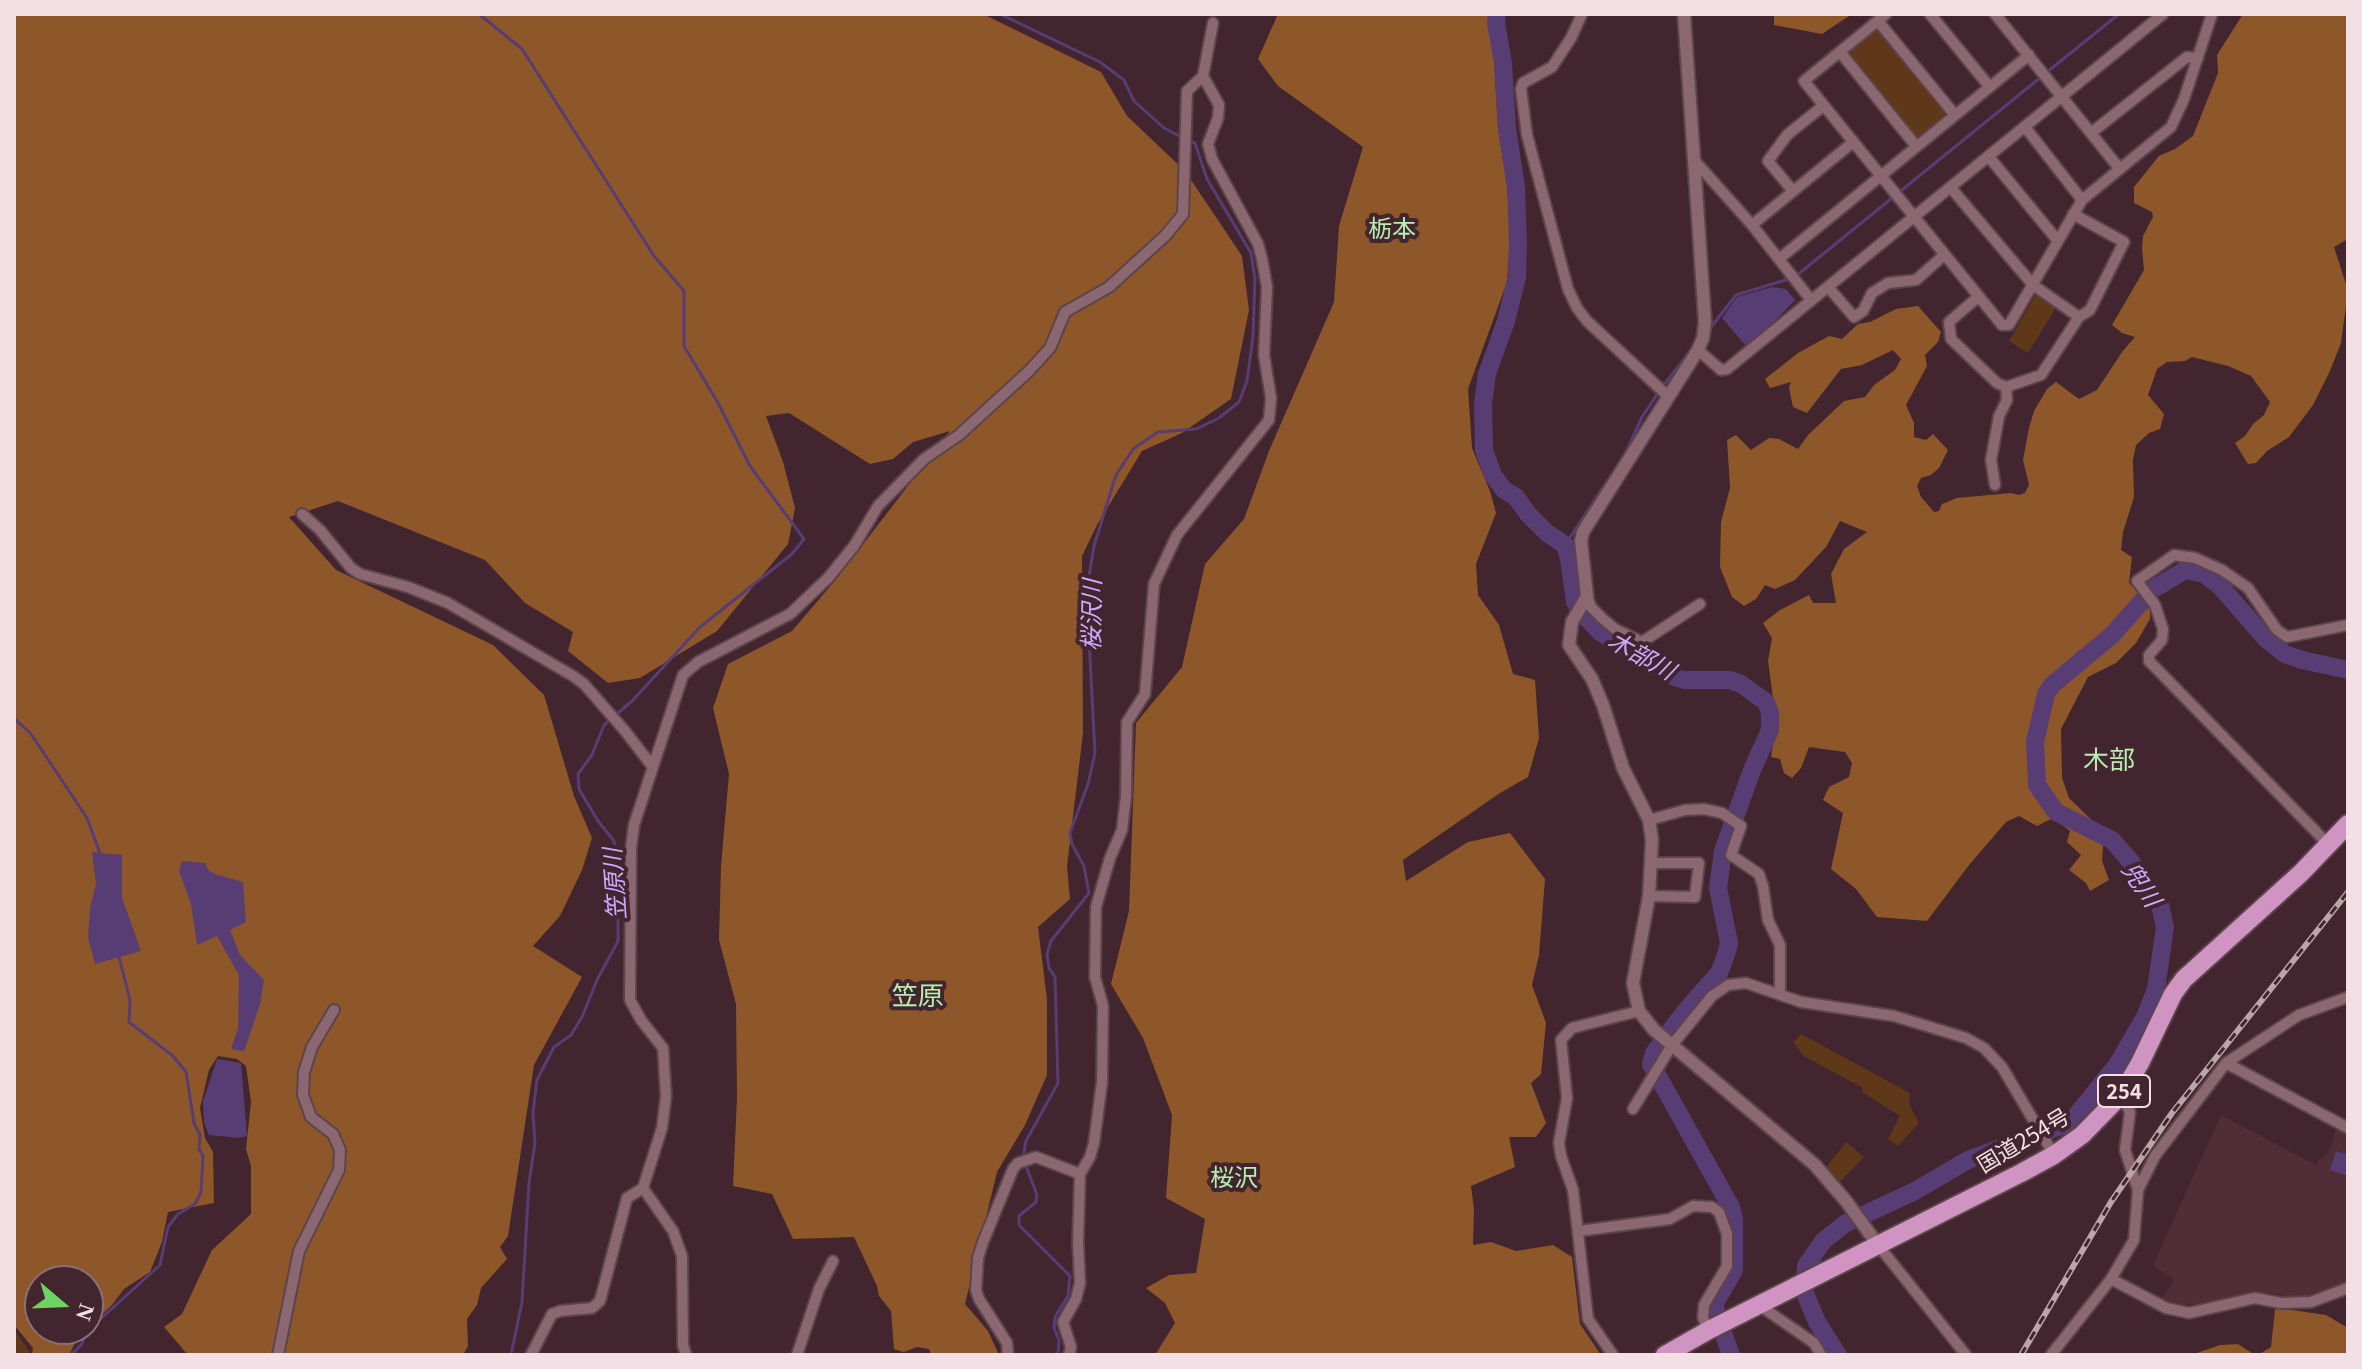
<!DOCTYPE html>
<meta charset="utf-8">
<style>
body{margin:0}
#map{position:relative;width:2362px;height:1369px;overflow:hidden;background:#42252e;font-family:Georgia,serif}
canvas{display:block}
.frame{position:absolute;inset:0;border:16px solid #f4dfe5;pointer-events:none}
.north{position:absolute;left:24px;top:1265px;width:80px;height:80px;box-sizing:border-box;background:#42252e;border:2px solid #896f77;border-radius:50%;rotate:109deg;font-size:22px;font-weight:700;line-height:32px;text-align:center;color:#f4dfe5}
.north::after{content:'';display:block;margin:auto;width:28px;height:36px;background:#6dd362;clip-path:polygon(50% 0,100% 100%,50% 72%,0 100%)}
</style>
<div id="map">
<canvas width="2362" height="1369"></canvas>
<div class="frame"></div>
<div class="north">N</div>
</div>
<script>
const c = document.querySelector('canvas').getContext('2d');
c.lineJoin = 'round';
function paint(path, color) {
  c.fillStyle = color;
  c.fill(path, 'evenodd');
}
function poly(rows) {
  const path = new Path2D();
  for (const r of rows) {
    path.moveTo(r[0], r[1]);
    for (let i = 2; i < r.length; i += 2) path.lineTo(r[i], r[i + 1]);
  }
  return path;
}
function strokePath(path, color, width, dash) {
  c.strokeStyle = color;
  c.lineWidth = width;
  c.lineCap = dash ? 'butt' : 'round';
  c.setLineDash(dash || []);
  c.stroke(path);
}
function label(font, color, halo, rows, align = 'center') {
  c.font = font + ' Georgia,"Noto Sans JP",serif';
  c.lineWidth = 8;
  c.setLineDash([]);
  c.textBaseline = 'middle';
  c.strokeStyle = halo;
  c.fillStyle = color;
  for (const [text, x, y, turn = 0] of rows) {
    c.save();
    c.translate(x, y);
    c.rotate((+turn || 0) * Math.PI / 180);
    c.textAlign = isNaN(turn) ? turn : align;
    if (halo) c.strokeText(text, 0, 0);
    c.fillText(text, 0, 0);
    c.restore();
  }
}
paint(poly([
 [2221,1115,2317,1166,2319,1160,2328,1153,2337,1127,2348,1132,2348,1283,2317,1295,2294,1299,2278,1294,2246,1293,2200,1304,2176,1305,2162,1298,2174,1280,2153,1265]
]), '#512d38');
paint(poly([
 [1876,30,1881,30,1947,111,1945,116,1918,137,1915,138,1848,56,1849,52],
 [2040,294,2057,306,2028,353,2009,341,2035,296],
 [1801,1034,1910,1093,1909,1104,1919,1123,1898,1146,1888,1139,1900,1116,1862,1092,1863,1088,1804,1056,1793,1042],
 [1846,1142,1864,1157,1838,1184,1825,1169],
 [14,1329,29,1351,30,1355,14,1355]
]), '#5e3819');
paint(poly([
 [14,14,983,14,1101,72,1127,116,1185,171,1242,256,1249,310,1231,399,1182,433,1142,451,1097,525,1082,556,1083,733,1067,866,1070,899,1038,927,1047,999,1047,1075,1025,1125,997,1172,965,1304,988,1331,999,1355,931,1355,929,1349,917,1347,904,1352,894,1349,891,1311,879,1296,877,1286,854,1237,793,1239,772,1194,733,1186,737,1098,736,1004,719,940,721,866,729,774,713,708,728,664,792,631,838,577,950,431,913,442,893,459,870,464,789,413,766,416,783,462,795,508,788,544,717,631,640,678,608,683,568,651,573,632,525,603,485,560,338,501,289,517,336,570,493,645,544,695,574,796,592,838,582,870,560,916,533,946,582,977,534,1065,508,1236,500,1247,507,1259,481,1288,477,1305,467,1319,468,1346,463,1355,188,1355,164,1327,182,1314,212,1250,251,1214,251,1166,246,1149,251,1102,246,1066,237,1059,218,1056,209,1070,200,1108,205,1138,213,1152,214,1203,168,1212,162,1242,150,1272,124,1289,112,1305,88,1328,88,1281,40,1281,40,1329,87,1329,78,1337,69,1355,32,1355,33,1348,14,1325],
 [1278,14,1490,14,1489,20,1494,59,1498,129,1507,184,1510,236,1507,282,1468,389,1472,448,1490,491,1496,513,1476,564,1478,595,1499,625,1513,674,1535,680,1539,738,1528,777,1500,793,1403,860,1406,881,1468,842,1510,833,1545,879,1539,955,1532,985,1546,1023,1541,1074,1531,1083,1546,1123,1536,1137,1509,1137,1515,1167,1471,1186,1474,1209,1473,1245,1491,1242,1516,1251,1553,1245,1572,1257,1580,1324,1601,1355,1155,1355,1175,1323,1165,1303,1146,1288,1169,1275,1196,1273,1205,1219,1166,1198,1172,1115,1143,1038,1111,984,1129,911,1136,723,1182,667,1205,564,1244,519,1269,451,1334,302,1339,226,1363,147,1278,86,1258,59],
 [1774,14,1852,14,1822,34,1774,25],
 [2243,14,2348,14,2348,239,2334,247,2348,290,2341,343,2330,371,2313,405,2289,437,2267,451,2256,463,2248,464,2235,443,2245,436,2253,424,2264,415,2270,402,2251,376,2228,366,2192,357,2185,361,2167,362,2157,369,2148,395,2164,414,2160,429,2149,433,2136,445,2133,460,2134,497,2123,532,2121,550,2132,557,2129,583,2150,605,2150,619,2136,643,2116,663,2088,677,2061,729,2062,778,2069,798,2104,832,2102,861,2109,880,2090,891,2086,883,2069,870,2081,855,2067,842,2070,831,2053,818,2037,826,2019,816,2006,822,1969,865,1927,921,1877,917,1856,889,1831,869,1843,813,1823,800,1829,787,1849,777,1852,763,1845,752,1809,747,1801,768,1792,778,1784,773,1780,759,1771,757,1776,720,1768,661,1772,638,1763,623,1780,610,1809,595,1813,603,1836,603,1831,574,1844,549,1867,532,1840,521,1826,547,1795,580,1775,589,1765,585,1756,599,1744,606,1732,597,1720,567,1721,522,1730,488,1727,440,1736,435,1751,450,1769,438,1779,439,1798,449,1808,435,1844,401,1865,397,1874,385,1895,370,1901,359,1893,350,1862,365,1841,369,1807,413,1793,407,1789,388,1791,382,1770,388,1765,379,1798,353,1829,336,1842,339,1858,324,1870,322,1896,309,1918,306,1941,332,1938,342,1925,355,1927,366,1906,405,1914,423,1914,437,1926,440,1933,434,1948,450,1939,468,1931,475,1921,478,1917,486,1921,497,1934,512,1939,511,1942,504,1957,498,2011,493,2019,495,2025,493,2029,485,2023,460,2029,428,2034,411,2047,389,2056,382,2079,399,2097,390,2122,352,2135,337,2122,333,2112,325,2144,270,2142,248,2143,236,2153,217,2152,212,2134,203,2134,187,2159,156,2175,149,2193,136,2218,73,2217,55],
 [2278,1308,2326,1315,2348,1328,2348,1355,2258,1355,2271,1347,2275,1310],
 [2238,1344,2255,1355,2191,1355,2220,1345]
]), '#8e572a');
paint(poly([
 [1772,287,1786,289,1795,300,1772,324,1746,346,1722,318,1737,297],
 [92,852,122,855,122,898,141,951,95,964,88,937,90,908,96,884],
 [182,861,205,863,209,871,215,874,243,882,246,922,230,930,240,955,264,980,260,1004,244,1051,231,1049,238,1028,239,975,217,936,197,945,191,904,179,871],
 [217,1059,241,1063,247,1136,238,1138,209,1135,204,1123,203,1101],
 [2336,1151,2348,1155,2348,1176,2330,1170]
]), '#583d75');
strokePath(poly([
 [479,14,522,49,654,256,684,291,684,346,718,403,750,466,804,539,792,554,700,627,632,701,604,725,592,755,578,774,579,789,598,821,614,841,618,870,618,941,597,980,582,1017,571,1035,554,1047,537,1080,533,1113,535,1143,529,1183,522,1302,511,1355],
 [1000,14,1100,62,1124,80,1134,101,1164,128,1181,137],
 [2047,72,2119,14],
 [1796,276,2041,77],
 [1708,331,1736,295,1789,279],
 [1663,386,1695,345],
 [1565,545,1625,454,1642,417,1658,393],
 [14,718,31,734,87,818,101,856],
 [71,1355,82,1344,86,1332,160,1265,168,1227,178,1214,195,1204,201,1192,203,1156,199,1149,200,1135,194,1123,186,1072,173,1056,129,1022,130,1000,118,953],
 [1053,1355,1058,1353,1059,1340,1054,1328,1055,1317,1068,1296,1070,1276,1019,1225,1019,1216,1036,1202,1037,1195,1026,1166,1024,1152,1026,1141,1058,1083,1055,977,1049,968,1047,954,1051,941,1089,893,1084,866,1072,844,1070,833,1088,784,1095,753,1088,619,1089,576,1094,546,1116,475,1133,449,1158,432,1196,429,1219,418,1239,402,1247,381,1253,336,1255,279,1251,253,1207,179,1195,143,1188,140]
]), '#583d75', 3);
strokePath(poly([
 [1497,14,1496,23,1503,63,1507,128,1516,187,1518,243,1517,277,1506,321,1487,374,1483,404,1484,450,1493,475,1504,490,1516,497,1528,514,1547,533,1565,545,1569,559,1575,602,1584,615,1600,632,1674,677,1684,680,1730,680,1741,684,1766,702,1770,713,1770,730,1752,770,1723,851,1718,888,1729,943,1726,955,1719,973,1683,1014,1654,1053,1651,1064,1731,1207,1734,1219,1734,1270,1715,1303,1716,1315],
 [1722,1330,1731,1355],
 [1838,1355,1817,1322,1804,1291,1806,1266,1823,1241,1846,1223,1913,1192,1968,1160,2071,1122,2117,1065,2145,1017,2156,989,2165,927,2160,905,2132,863,2112,840,2056,812,2037,785,2035,742,2046,694,2052,685,2112,635,2152,590,2185,570,2204,574,2220,586,2266,639,2285,654,2302,660,2348,670]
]), '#583d75', 18);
const minor = poly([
 [1582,14,1571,38,1552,67,1523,83,1521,89,1527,135,1568,289,1577,308,1587,321,1669,397],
 [1886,14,1804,81,2002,325,2009,325,2082,200,2171,127,2184,99,2212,14],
 [1930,14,1989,86],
 [1995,14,2119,168],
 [1878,21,1955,115],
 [1840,52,1916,146],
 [2025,127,2082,200],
 [2091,133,2187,57,2198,58],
 [1989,157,2058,241],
 [1694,160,1752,225,1811,300],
 [1951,188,2033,285,2079,317],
 [1792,190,1768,161,1787,135,1823,106],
 [1752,225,1852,143],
 [1779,259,2029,55],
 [1828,287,1854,317,1863,311,1872,293,1888,283,1916,280,1943,256],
 [1978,297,1949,322,1951,339,1997,383,2006,387,2041,375,2079,317,2090,310,2124,242,2073,214],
 [1698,350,1721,370,1727,369,2163,14],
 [1995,485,1991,460,1999,416,2007,400,2006,387],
 [302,514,320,530,351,568,360,574,408,587,448,603,573,676,584,684,625,731,652,766],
 [1587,596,1591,607,1602,618,1615,629,1642,642,1700,604],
 [1649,820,1685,810,1704,809,1722,813,1741,826,1731,855,1759,874,1763,886,1768,920,1780,945,1780,995],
 [2328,844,2149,661,2149,655,2162,640,2163,629,2155,605,2137,581,2174,555,2195,558,2222,570,2248,588,2277,630,2287,637,2348,625],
 [1649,896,1695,897,1699,863,1652,863],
 [2226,1063,2348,1128],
 [1633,1109,1672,1045,1712,996,1728,985,1746,983,1801,1002,1894,1016,1966,1038,1984,1048,2002,1067,2054,1155],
 [643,1188,673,1231,682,1256,683,1345,686,1355],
 [2138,1190,2155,1156,2226,1063,2299,1015,2348,997],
 [1579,1231,1670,1219,1693,1206,1712,1207,1719,1212,1727,1234,1727,1266,1704,1305,1703,1318,1709,1330],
 [1878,1245,1966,1355],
 [2111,1279,2166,1308,2189,1313,2255,1298,2281,1303,2311,1302,2348,1288],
 [1759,1305,1814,1343,1821,1355],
 [278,1355,299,1251,339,1170,340,1150,333,1134,311,1117,303,1095,304,1072,312,1047,334,1010],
 [531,1355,552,1314,560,1311,592,1308,600,1301,627,1198,643,1188,662,1128,666,1096,663,1048,641,1020,630,1000,631,848,634,825,683,675,698,662,790,614,828,578,854,546,878,506,924,459,959,435,1029,371,1050,348,1065,312,1109,287,1166,235,1183,214,1187,91,1203,76],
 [797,1355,819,1289,833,1261],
 [1008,1355,1007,1343,979,1299,976,1290,978,1258,983,1242,1013,1169,1018,1163,1036,1157,1080,1174],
 [1069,1355,1071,1347,1063,1322,1076,1299,1080,1283,1078,1242,1080,1174,1090,1157,1094,1143,1102,1082,1103,1006,1095,977,1096,907,1110,858,1122,830,1126,796,1127,722,1145,694,1154,584,1177,535,1269,420,1271,398,1264,355,1267,287,1262,259,1258,244,1212,159,1208,144,1218,118,1219,105,1203,76,1213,23],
 [1613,1355,1588,1319,1573,1190,1561,1156,1559,1143,1567,1098,1561,1040,1572,1028,1639,1011],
 [2051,1355,2111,1279,2134,1240,2138,1190,2125,1150,2130,1112,2121,1095]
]);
const tertiary = poly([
 [1684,14,1702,277,1705,322,1703,338,1698,350,1583,532,1581,541,1587,596,1572,622,1569,645,1592,679,1603,705,1623,768,1649,820,1652,840,1649,896,1633,983,1639,1011,1654,1030,1815,1165,1846,1201,1878,1245]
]);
const trunk = poly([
 [1665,1355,1709,1330,2021,1173,2054,1155,2082,1135,2121,1095,2140,1063,2173,994,2184,979,2301,873,2348,824]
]);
strokePath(minor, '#5d444c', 14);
strokePath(tertiary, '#5d444c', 16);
strokePath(trunk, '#5d444c', 22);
strokePath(minor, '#8b6771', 10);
strokePath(tertiary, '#8b6771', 12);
strokePath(trunk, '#d094c2', 18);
const rail = poly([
 [2021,1355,2111,1202,2172,1113,2348,892]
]);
strokePath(rail, '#bba4aa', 6);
strokePath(rail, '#42252e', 3, [9]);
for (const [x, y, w] of [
 [2124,1091,52]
]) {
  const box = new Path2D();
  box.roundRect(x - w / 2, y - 16, w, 32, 6);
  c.fillStyle = '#42252e';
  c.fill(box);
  strokePath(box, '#f4dfe5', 2);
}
label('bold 20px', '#f4dfe5', null, [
 ["254",2124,1091]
]);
label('22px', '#f4dfe5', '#42252e', [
 ["国道254号",2023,1140,-31]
]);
label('24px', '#b7eeb0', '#42252e', [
 ["栃本",1392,228],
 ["桜沢",1234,1177]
]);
label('italic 24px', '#d0a9ff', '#42252e', [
 ["桜沢川",1091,615,-89],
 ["木部川",1642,655,29],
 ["笠原川",614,884,-94],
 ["兜川",2142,884,56]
]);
label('26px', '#b7eeb0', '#42252e', [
 ["木部",2109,759],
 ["笠原",918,995]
]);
</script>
